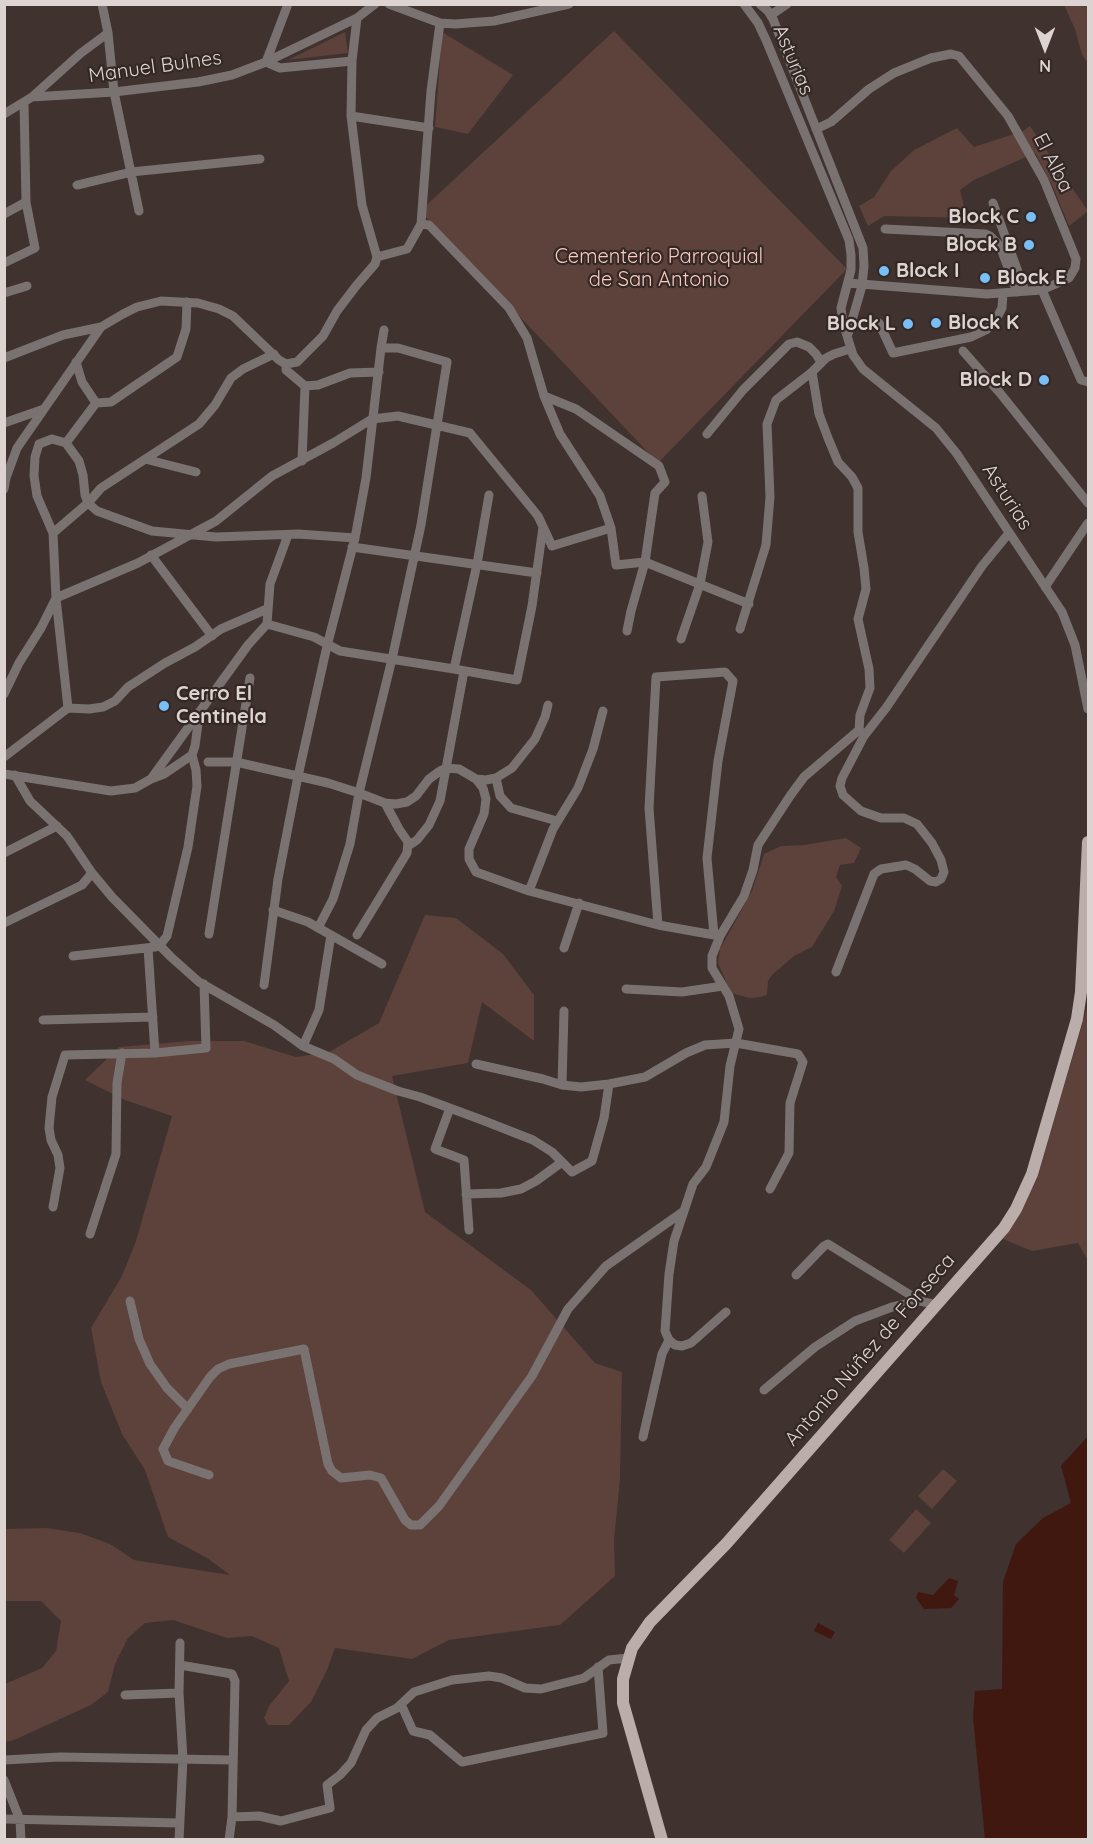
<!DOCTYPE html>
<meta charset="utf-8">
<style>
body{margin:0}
#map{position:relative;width:1093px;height:1844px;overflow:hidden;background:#3f322f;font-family:Quicksand,sans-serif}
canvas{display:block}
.frame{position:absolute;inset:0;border:6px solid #ddd4d2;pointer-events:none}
.north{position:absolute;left:1015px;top:18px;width:60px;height:60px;-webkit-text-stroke:4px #342825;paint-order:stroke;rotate:180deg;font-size:16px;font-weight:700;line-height:24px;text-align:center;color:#ddd4d2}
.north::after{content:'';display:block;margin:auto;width:21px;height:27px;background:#ddd4d2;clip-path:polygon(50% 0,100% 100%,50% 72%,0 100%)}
</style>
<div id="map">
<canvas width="1093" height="1844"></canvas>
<div class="frame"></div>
<div class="north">N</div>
</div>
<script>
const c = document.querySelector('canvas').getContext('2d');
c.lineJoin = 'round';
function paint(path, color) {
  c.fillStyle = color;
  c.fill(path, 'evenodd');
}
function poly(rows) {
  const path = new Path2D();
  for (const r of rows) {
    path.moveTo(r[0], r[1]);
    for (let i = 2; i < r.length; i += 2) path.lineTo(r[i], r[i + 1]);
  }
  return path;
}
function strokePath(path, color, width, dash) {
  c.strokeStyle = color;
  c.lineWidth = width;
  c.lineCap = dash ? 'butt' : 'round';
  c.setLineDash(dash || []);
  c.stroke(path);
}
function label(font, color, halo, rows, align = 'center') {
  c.font = font + ' Quicksand,sans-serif';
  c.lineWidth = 4.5;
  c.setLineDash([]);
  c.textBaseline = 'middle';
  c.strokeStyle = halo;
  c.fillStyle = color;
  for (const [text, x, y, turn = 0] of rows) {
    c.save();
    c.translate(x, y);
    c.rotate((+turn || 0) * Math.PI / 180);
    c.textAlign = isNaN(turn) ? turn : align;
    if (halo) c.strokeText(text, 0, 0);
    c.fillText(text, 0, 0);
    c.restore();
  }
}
paint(poly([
 [1064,5,1088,5,1088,63,1082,55,1075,29],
 [614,31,847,269,658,463,420,211],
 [345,32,348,53,288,60],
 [442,32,513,75,468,134,435,127],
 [1030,126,1088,211,1069,226,1053,187,1035,153,974,180,960,190,967,218,884,216,868,226,859,206,874,197,891,171,914,150,957,128,974,147,1023,131],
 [846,838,861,848,854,863,840,865,836,877,842,886,834,911,812,947,794,956,772,975,768,981,767,995,761,997,750,998,731,993,718,963,720,949,752,891,764,854,781,846,804,845],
 [425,915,456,918,503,954,534,995,534,1041,482,1002,468,1063,392,1076,425,1212,531,1290,595,1363,622,1372,620,1479,614,1540,615,1576,560,1625,449,1640,412,1659,335,1648,327,1670,311,1702,289,1725,268,1725,264,1718,269,1706,289,1681,279,1648,252,1636,227,1638,173,1620,145,1623,128,1638,115,1664,108,1692,91,1705,14,1740,5,1742,5,1684,42,1668,56,1651,61,1621,41,1601,5,1601,4,1529,46,1528,80,1533,110,1544,134,1560,230,1575,207,1558,168,1537,145,1470,122,1434,101,1382,91,1328,122,1276,136,1241,172,1116,125,1100,85,1080,119,1047,189,1041,244,1041,296,1057,329,1052,379,1023],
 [1088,1004,1088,1261,1078,1243,1032,1251,1003,1239,1037,1179],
 [943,1469,957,1481,932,1509,918,1496],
 [916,1509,931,1523,904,1553,889,1540]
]), '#5d413b');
paint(poly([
 [1088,1436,1088,1839,985,1839,973,1717,975,1691,1002,1689,1003,1582,1016,1544,1043,1518,1071,1503,1061,1466],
 [949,1578,958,1581,954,1595,959,1599,951,1608,924,1609,916,1598,918,1592,933,1595],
 [818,1623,835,1632,831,1639,814,1631]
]), '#401810');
strokePath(poly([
 [102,4,108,33,114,92,139,211],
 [288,4,266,62,280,68,352,61],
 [389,4,440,23,455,24,494,21,569,4],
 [744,4,758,23,766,40,849,240,851,255,851,270,841,308,843,323,853,355,863,369,936,428,957,454,1062,612,1075,645,1088,709],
 [760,4,768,11,773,19,863,248,864,266,862,286,848,334],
 [771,15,787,4],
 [32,97,114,92,198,82,232,75,266,62,357,18,375,4],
 [4,114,32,97,81,53,108,33],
 [351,116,429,128],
 [816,129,831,122,869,89,894,73,931,58,951,54,959,56,1008,116,1044,180,1076,259,1075,268,1069,278,1042,290,987,294,848,283],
 [77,185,131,172,260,159],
 [993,203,1025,291],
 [4,214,26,202],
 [421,224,429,225,509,308,527,338,544,396,560,434,600,496,611,528,616,565,645,562,749,604],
 [885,229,985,234,990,236,1000,246,1017,292],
 [377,257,407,249,421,224,431,91,440,23],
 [4,263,35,248,26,202,24,102],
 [1042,290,1081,380,1088,382],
 [4,293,27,286],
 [879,323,893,353,971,337,986,330,995,321,1002,308,1003,293],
 [963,351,1000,393,1088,503],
 [4,358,63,335,101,327],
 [76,362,82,382,96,403],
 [286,364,286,370,305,386,318,385,350,373,379,372],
 [812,372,819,414,828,438,838,462,852,477,858,488,858,532,864,568,866,589,858,619,869,669,870,688,860,715,859,730,863,734],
 [544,396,576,409,659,466,665,482,655,493,645,562,631,611,627,631],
 [4,423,44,409],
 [707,434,743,390,789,344,797,342,809,347,816,354,821,362],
 [66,443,96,403,111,402,177,357,186,329,187,302],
 [145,459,196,472],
 [302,461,305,386],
 [4,489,6,478,17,448,101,327,123,314,137,307,161,301,198,303,219,309,233,316,279,360,286,364,297,362,323,336,337,311,356,286,375,264,377,257,362,205,351,116,352,61,357,18],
 [53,533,88,503,101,488,199,424,215,405,231,378,243,369,274,354],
 [352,547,537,573],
 [151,555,212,636],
 [1045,587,1088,523],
 [267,624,314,637,340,651,454,669,517,680,532,606,543,527],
 [740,629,766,545,770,497,767,424,776,400,812,372,826,358,834,354,850,349],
 [681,639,700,584,708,542,702,496],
 [454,669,477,564,489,495],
 [4,694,19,663,41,628,56,598,53,533,37,496,34,476,35,457,39,444,52,439,66,443,79,461,83,475,85,495,88,503,97,511,152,531,216,537,298,534,355,538],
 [68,708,56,598,138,563,216,521,272,476,333,443,372,419,398,416,470,433,538,516,552,546,611,528],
 [4,757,68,708,89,709,103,707,115,701,128,687,165,663,195,647,221,629,267,609],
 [208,762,236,762,328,783,359,793,385,803,396,804,407,802,416,796,429,779,440,771,446,768,459,769,476,779,483,788,486,799,484,814,469,849,469,859,476,872,529,891,658,925,720,936],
 [4,774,111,791,135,788,151,779,248,645,267,624,270,584,288,535],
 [15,775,30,801,67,836,92,873,112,897,171,957,199,982,274,1025,303,1046,334,1059,357,1075,398,1091,420,1097,482,1120,533,1140,552,1152,572,1172,592,1161,604,1118,609,1084],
 [496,778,500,796,511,808,557,821],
 [151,779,164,774,192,755,195,746,199,716],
 [476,779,486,780,496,778,512,768,535,739,545,717,548,705],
 [408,846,417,840,429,825,440,801,464,671],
 [4,853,57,826],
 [529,891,553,829,578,788,593,749,603,711],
 [273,910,308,922,382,964],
 [4,923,82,885,92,873],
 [658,925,649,808,656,677,725,672,733,681,718,761,707,858,714,935],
 [318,928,333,899,350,844,359,793,392,659,421,525,447,362,398,348,381,348],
 [209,934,250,678],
 [357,935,407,853,408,842,399,829,385,803],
 [148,948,155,1053],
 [564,948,579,903],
 [73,956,155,947,160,945,167,936,188,847,197,786,196,770,192,755],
 [836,972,874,874,881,869,906,865,915,869,930,881,936,882,941,879,944,872,941,860,932,843,917,824,904,818,881,818,861,811,843,795,840,786,842,778,864,736,886,708,982,566,1009,533],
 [264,985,278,879,298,776,327,646,355,538,366,478,381,348,384,330],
 [626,989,682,992,723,986],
 [43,1020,153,1017],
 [303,1046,319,1010,331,935],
 [476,1064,543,1079,562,1085,581,1087,609,1084,645,1077,686,1053,705,1045,736,1043,798,1054,803,1062,790,1103,789,1153,770,1189],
 [562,1085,564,1011],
 [450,1108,435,1149,464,1160,469,1230],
 [466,1194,501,1193,521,1189,536,1181,562,1162],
 [53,1207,60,1168,58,1155,51,1140,49,1128,52,1097,65,1055,155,1053,206,1048,204,984],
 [90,1234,116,1154,117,1083,122,1053],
 [796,1275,824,1246,828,1244,920,1301],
 [130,1301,139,1339,150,1364,167,1388,188,1409],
 [726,1312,691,1343,682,1346,675,1345,669,1340,665,1331,669,1274,674,1241,693,1184,706,1167,724,1122,730,1066,739,1029,729,996,712,968,712,956,720,936,744,896,753,870,758,845,790,796,804,777,859,730],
 [764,1390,815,1347,855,1321,892,1307,920,1301,937,1305],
 [643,1437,662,1354,669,1340],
 [209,1475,168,1461,163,1449,175,1427,210,1377,218,1369,229,1364,304,1349,328,1464,332,1471,341,1478,370,1475,381,1478,405,1520,411,1525,420,1525,439,1506,532,1376,568,1309,606,1266,684,1211],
 [180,1665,232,1674,235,1681,232,1817,229,1840],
 [125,1695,179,1693],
 [401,1704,413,1731,430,1735,462,1762,603,1733,598,1667],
 [4,1760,60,1757,232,1760],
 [4,1780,20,1820,21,1840],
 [232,1817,259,1816,281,1821,330,1808,327,1785,340,1775,351,1763,366,1730,377,1718,397,1708,414,1692,452,1680,489,1676,502,1678,525,1688,541,1689,584,1678,609,1660,628,1658],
 [4,1819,179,1823],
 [179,1840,183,1759,179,1693,180,1643]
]), '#797270', 9);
strokePath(poly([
 [662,1840,623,1703,623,1679,632,1648,650,1622,726,1544,1004,1228,1016,1209,1032,1174,1077,1019,1081,992,1088,842]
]), '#bbadaa', 12);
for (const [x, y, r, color] of [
 [1031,217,6,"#78bff7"],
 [1029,245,6,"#78bff7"],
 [884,271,6,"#78bff7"],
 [985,278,6,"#78bff7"],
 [936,323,6,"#78bff7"],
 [908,324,6,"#78bff7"],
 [1044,380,6,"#78bff7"],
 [164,706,6,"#78bff7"]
]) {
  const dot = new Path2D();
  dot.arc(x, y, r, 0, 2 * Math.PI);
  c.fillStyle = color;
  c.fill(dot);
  strokePath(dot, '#342825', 2);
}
label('20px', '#ddd4d2', '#342825', [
 ["Asturias",793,60,67],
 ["Manuel Bulnes",155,67,-8],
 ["El Alba",1053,163,63],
 ["Asturias",1007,497,57],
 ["Antonio Núñez de Fonseca",870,1350,-49]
]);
label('bold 20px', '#ddd4d2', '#342825', [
 ["Block C",1019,217],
 ["Block B",1017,245],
 ["Block I",896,271,"left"],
 ["Block E",997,278,"left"],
 ["Block K",948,323,"left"],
 ["Block L",896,324],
 ["Block D",1032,380],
 ["Cerro El",176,694,"left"],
 ["Centinela",176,717,"left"]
], 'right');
label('20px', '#facabf', '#342825', [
 ["Cementerio Parroquial",659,257],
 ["de San Antonio",659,280]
]);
</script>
